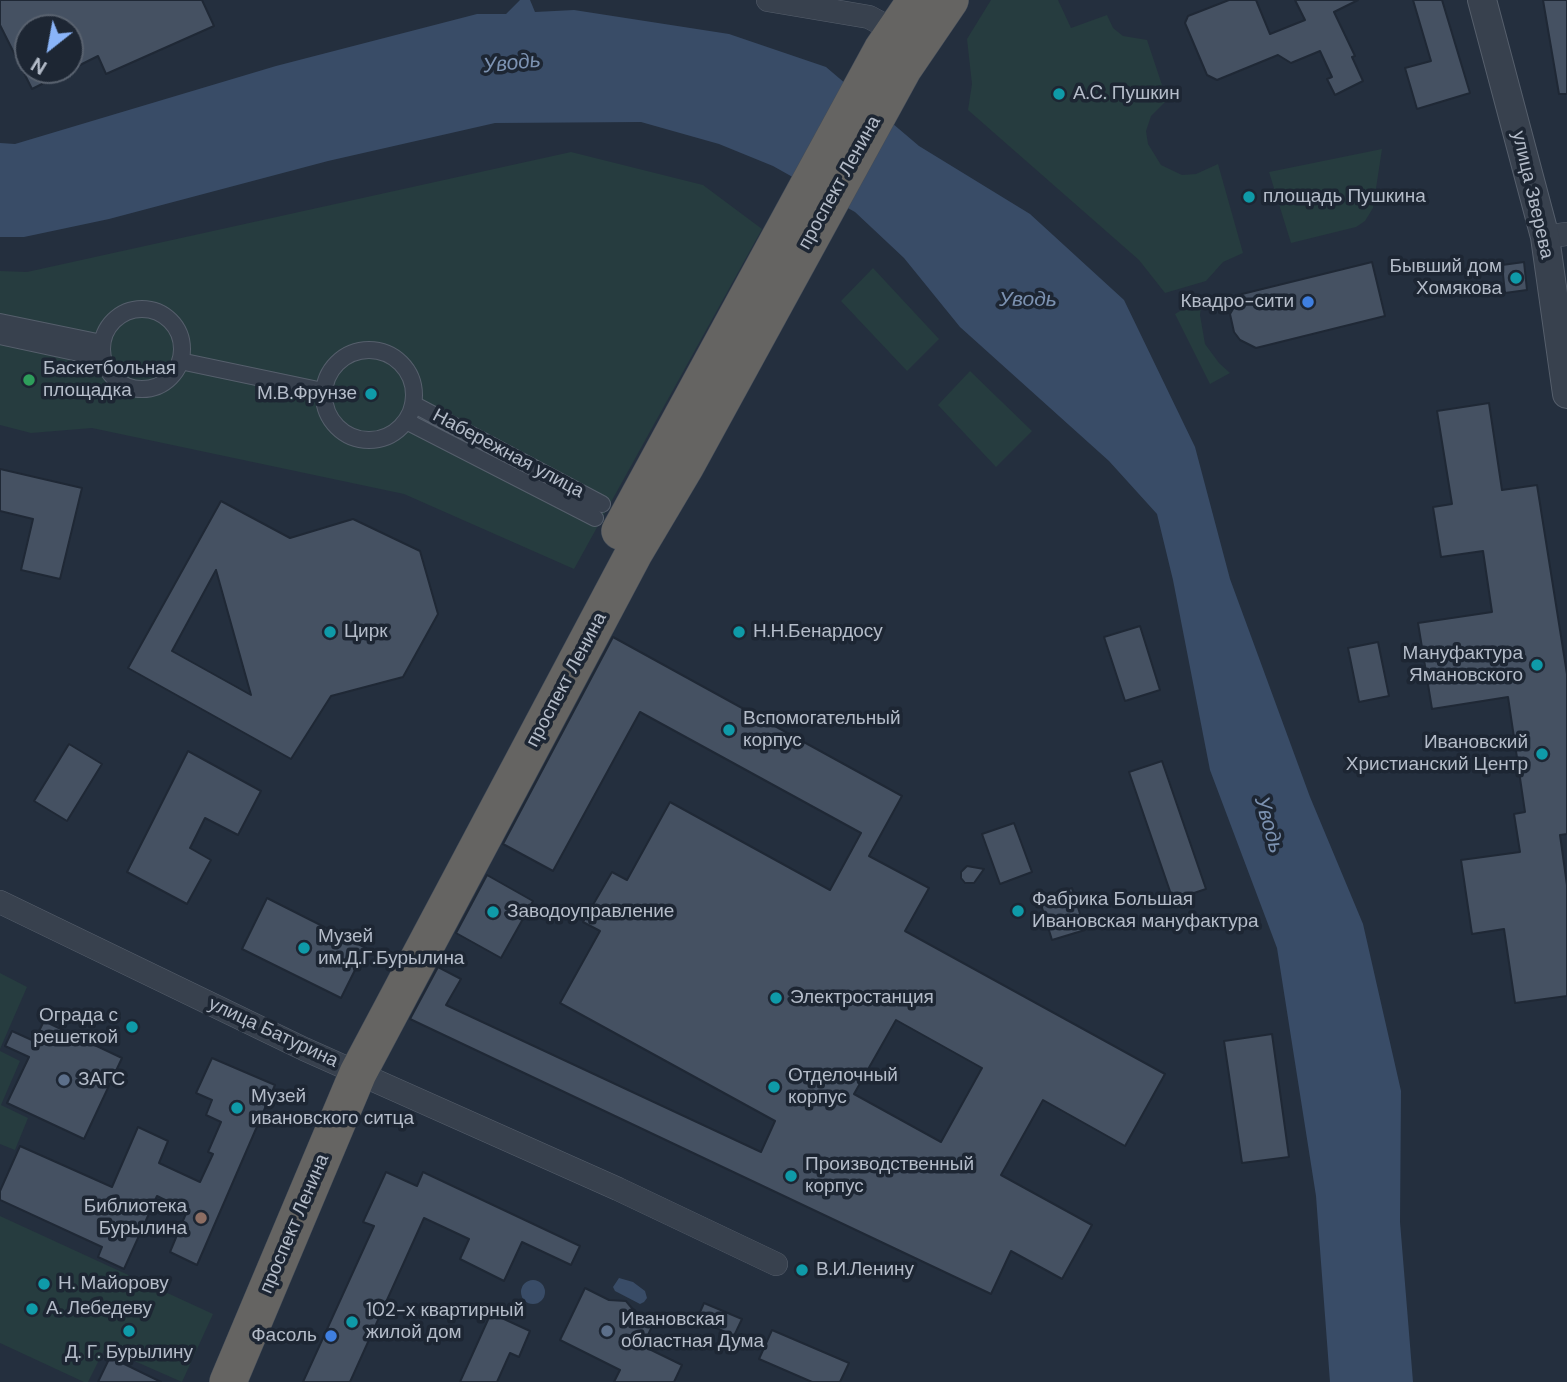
<!DOCTYPE html>
<meta charset="utf-8">
<style>
body{margin:0}
#map{position:relative;width:1567px;height:1382px;overflow:hidden;background:#242f3e;font-family:"DM Sans",sans-serif}
canvas{display:block}
.north{position:absolute;left:14px;top:14px;width:70px;height:70px;box-sizing:border-box;background:#1d2633;border:2px solid #59626f;border-radius:50%;rotate:211deg;font-size:19px;font-weight:700;line-height:28px;text-align:center;color:#b4bcc9}
.north::after{content:'';display:block;margin:auto;width:24px;height:32px;background:#8ab4f8;clip-path:polygon(50% 0,100% 100%,50% 72%,0 100%)}
</style>
<div id="map">
<canvas width="1567" height="1382"></canvas>
<div class="north">N</div>
</div>
<script>
const c = document.querySelector('canvas').getContext('2d');
c.lineJoin = 'round';
function paint(path, color) {
  c.fillStyle = color;
  c.fill(path, 'evenodd');
}
function poly(rows) {
  const path = new Path2D();
  for (const r of rows) {
    if (r.length === 3) {
      path.moveTo(r[0] + r[2], r[1]);
      path.arc(r[0], r[1], r[2], 0, 2 * Math.PI);
      continue;
    }
    path.moveTo(r[0], r[1]);
    for (let i = 2; i < r.length; i += 2) path.lineTo(r[i], r[i + 1]);
  }
  return path;
}
function strokePath(path, color, width, dash) {
  c.strokeStyle = color;
  c.lineWidth = width;
  c.lineCap = dash ? 'butt' : 'round';
  c.setLineDash(dash || []);
  c.stroke(path);
}
function label(font, color, halo, rows, align = 'center') {
  c.font = font + ' "DM Sans",sans-serif';
  c.lineWidth = 7;
  c.setLineDash([]);
  c.textBaseline = 'middle';
  c.strokeStyle = halo;
  c.fillStyle = color;
  for (const [text, x, y, turn = 0] of rows) {
    c.save();
    c.translate(x, y);
    c.rotate((+turn || 0) * Math.PI / 180);
    c.textAlign = isNaN(turn) ? turn : align;
    if (halo) c.strokeText(text, 0, 0);
    c.fillText(text, 0, 0);
    c.restore();
  }
}
paint(poly([
 [991,0,1058,0,1071,28,1107,15,1113,28,1123,36,1147,40,1167,100,1151,116,1146,131,1148,144,1161,165,1182,175,1196,174,1218,164,1243,253,1223,262,1206,281,1165,293,1139,260,968,110,972,84,967,39],
 [1382,149,1373,208,1365,221,1356,227,1291,243,1269,172],
 [571,152,703,185,762,229,574,569,404,494,92,428,31,433,0,425,0,271,27,272],
 [873,268,939,339,907,371,841,301],
 [1202,298,1200,315,1205,344,1219,363,1230,373,1210,384,1175,314],
 [970,371,1032,431,996,467,938,405],
 [0,973,27,987,0,1049],
 [0,1051,20,1061,1,1105,28,1118,15,1150,0,1144],
 [0,1216,213,1314,182,1382,105,1348,88,1382,84,1382,0,1343]
]), '#263c3f');
paint(poly([
 [520,0,530,0,535,12,574,10,729,34,826,67,919,146,1030,214,1124,300,1195,447,1230,579,1310,797,1363,924,1401,1091,1400,1222,1413,1382,1330,1382,1316,1196,1277,948,1210,770,1173,580,1157,514,1109,461,960,327,904,258,855,212,773,166,719,144,641,122,495,123,328,161,109,219,24,237,0,237,0,143,15,144,276,66,477,14,506,14],
 [619,1278,633,1282,645,1291,647,1298,644,1302,640,1304,615,1291,613,1287],
 [533,1292,12]
]), '#394c67');
const building = poly([
 [0,0,202,0,214,26,106,74,98,56,32,89,0,25,0,0],
 [28,28,70,28,70,70,28,70,28,28],
 [1229,0,1256,0,1270,34,1305,20,1295,0,1358,0,1334,12,1355,56,1352,57,1363,81,1335,95,1327,79,1332,77,1320,51,1291,63,1278,55,1217,80,1207,75,1185,23,1188,16,1229,0],
 [1413,0,1442,0,1470,93,1417,109,1405,68,1431,61,1413,0],
 [1543,0,1567,0,1567,94,1559,94,1543,0],
 [1372,262,1385,316,1256,348,1240,340,1234,332,1230,314,1242,294,1372,262],
 [1524,262,1527,290,1505,293,1502,265,1524,262],
 [1489,403,1502,490,1537,485,1567,674,1567,834,1560,835,1567,885,1567,996,1515,1003,1504,929,1472,934,1461,860,1520,852,1514,814,1525,812,1508,697,1432,709,1418,623,1492,612,1483,551,1441,557,1433,507,1452,504,1437,411,1489,403],
 [0,469,82,488,60,579,21,570,33,519,0,511,0,469],
 [221,501,290,538,353,519,420,551,438,614,403,677,331,696,291,759,128,668,221,501],
 [216,570,251,695,172,651,216,570],
 [1140,626,1160,690,1125,701,1104,637,1140,626],
 [613,637,902,796,869,856,929,888,905,931,1165,1074,1125,1146,1043,1100,1001,1175,1092,1225,1062,1279,1011,1251,991,1294,410,1019,438,967,461,979,446,1005,761,1152,775,1121,560,1003,600,931,583,922,612,872,627,880,670,802,830,890,861,833,640,712,553,871,503,844,613,637],
 [896,1020,982,1068,941,1142,854,1094,896,1020],
 [1378,642,1389,696,1359,702,1348,648,1378,642],
 [69,744,102,764,67,821,34,801,69,744],
 [188,751,261,791,238,835,205,818,190,848,211,860,187,904,127,872,188,751],
 [1162,761,1206,889,1173,900,1129,772,1162,761],
 [1014,823,1032,872,1000,884,982,834,1014,823],
 [967,866,984,869,974,883,965,883,961,878,961,872,967,866],
 [487,875,533,901,501,958,456,933,487,875],
 [1072,888,1085,930,1052,940,1039,898,1072,888],
 [267,898,366,948,341,998,242,949,267,898],
 [44,1021,122,1058,84,1139,7,1103,29,1057,5,1046,12,1031,34,1041,44,1021],
 [1272,1034,1289,1157,1242,1163,1224,1041,1272,1034],
 [212,1058,275,1085,197,1265,170,1252,187,1211,157,1196,124,1269,98,1257,102,1247,0,1200,0,1191,20,1146,112,1187,138,1127,168,1141,159,1163,200,1182,213,1154,208,1152,221,1122,206,1115,212,1100,196,1093,212,1058],
 [386,1172,417,1186,423,1172,580,1246,571,1265,522,1242,504,1281,460,1259,469,1239,424,1218,350,1382,303,1382,374,1226,363,1222,386,1172],
 [585,1288,609,1300,626,1301,636,1313,654,1322,643,1346,682,1365,674,1382,614,1382,620,1370,560,1340,585,1288],
 [704,1303,742,1319,734,1336,697,1319,704,1303],
 [491,1313,530,1331,519,1357,510,1353,497,1382,460,1382,491,1313],
 [772,1330,849,1363,840,1382,812,1382,759,1359,772,1330],
 [110,1357,161,1382,98,1382,110,1357]
]);
paint(building, '#455162');
strokePath(building, '#1f2835', 2);
const pedestrian = poly([
 [142,349,40],
 [0,322,102,343],
 [0,336,102,358],
 [369,395,45],
 [180,361,323,391],
 [413,404,602,504],
 [406,421,595,518]
]);
const minor = poly([
 [768,0,869,17,895,31],
 [1545,237,1567,234],
 [0,902,304,1049,618,1189,776,1264]
]);
const tertiary = poly([
 [1482,0,1545,237,1567,394]
]);
const trunk = poly([
 [620,531,882,50,916,0],
 [228,1382,358,1073,634,553,685,467,903,69,950,0]
]);
strokePath(pedestrian, '#565f6c', 18);
strokePath(minor, '#565f6c', 24);
strokePath(tertiary, '#565f6c', 30);
strokePath(trunk, '#434c59', 38);
strokePath(pedestrian, '#38414e', 16);
strokePath(minor, '#38414e', 23);
strokePath(tertiary, '#38414e', 28);
strokePath(trunk, '#656462', 37);
for (const [x, y, r, color] of [
 [1059,94,7,"#0f9aa8"],
 [1249,197,7,"#0f9aa8"],
 [1516,278,7,"#0f9aa8"],
 [1308,302,7,"#3f7fe0"],
 [29,380,7,"#2e9e5b"],
 [371,394,7,"#0f9aa8"],
 [330,632,7,"#0f9aa8"],
 [739,632,7,"#0f9aa8"],
 [1537,665,7,"#0f9aa8"],
 [729,730,7,"#0f9aa8"],
 [1542,754,7,"#0f9aa8"],
 [1018,911,7,"#0f9aa8"],
 [493,912,7,"#0f9aa8"],
 [304,948,7,"#0f9aa8"],
 [776,998,7,"#0f9aa8"],
 [132,1027,7,"#0f9aa8"],
 [64,1080,7,"#5c6f8a"],
 [774,1087,7,"#0f9aa8"],
 [237,1108,7,"#0f9aa8"],
 [791,1176,7,"#0f9aa8"],
 [201,1218,7,"#8d6e63"],
 [802,1270,7,"#0f9aa8"],
 [44,1284,7,"#0f9aa8"],
 [32,1309,7,"#0f9aa8"],
 [352,1322,7,"#0f9aa8"],
 [129,1331,7,"#0f9aa8"],
 [607,1331,7,"#5c6f8a"],
 [331,1336,7,"#3f7fe0"]
]) {
  const dot = new Path2D();
  dot.arc(x, y, r, 0, 2 * Math.PI);
  c.fillStyle = color;
  c.fill(dot);
  strokePath(dot, '#1d2633', 2.5);
}
label('19px', '#b4bcc9', '#1d2633', [
 ["А.C. Пушкин",1073,94],
 ["площадь Пушкина",1263,197],
 ["Бывший дом",1502,267,"right"],
 ["Хомякова",1502,289,"right"],
 ["Квадро-сити",1294,302,"right"],
 ["Баскетбольная",43,369],
 ["площадка",43,391],
 ["М.В.Фрунзе",357,394,"right"],
 ["Цирк",344,632],
 ["Н.Н.Бенардосу",753,632],
 ["Мануфактура",1523,654,"right"],
 ["Ямановского",1523,676,"right"],
 ["Вспомогательный",743,719],
 ["корпус",743,741],
 ["Ивановский",1528,743,"right"],
 ["Христианский Центр",1528,765,"right"],
 ["Фабрика Большая",1032,900],
 ["Ивановская мануфактура",1032,922],
 ["Заводоуправление",507,912],
 ["Музей",318,937],
 ["им.Д.Г.Бурылина",318,959],
 ["Электростанция",790,998],
 ["Ограда с",118,1016,"right"],
 ["решеткой",118,1038,"right"],
 ["Отделочный",788,1076],
 ["корпус",788,1098],
 ["ЗАГС",78,1080],
 ["Музей",251,1097],
 ["ивановского ситца",251,1119],
 ["Производственный",805,1165],
 ["корпус",805,1187],
 ["Библиотека",187,1207,"right"],
 ["Бурылина",187,1229,"right"],
 ["В.И.Ленину",816,1270],
 ["Н. Майорову",58,1284],
 ["А. Лебедеву",46,1309],
 ["102-х квартирный",366,1311],
 ["жилой дом",366,1333],
 ["Ивановская",621,1320],
 ["областная Дума",621,1342],
 ["Фасоль",317,1336,"right"],
 ["Д. Г. Бурылину",129,1353,"center"]
], 'left');
label('19px', '#b4bcc9', '#1d2633', [
 ["проспект Ленина",840,183,-61],
 ["улица Зверева",1532,195,77],
 ["Набережная улица",508,454,28],
 ["проспект Ленина",567,680,-62],
 ["улица Батурина",273,1033,25],
 ["проспект Ленина",295,1224,-67]
]);
label('italic 21px', '#7c92b1', '#1d2633', [
 ["Уводь",512,64,-6],
 ["Уводь",1028,300],
 ["Уводь",1268,825,74]
]);
</script>
